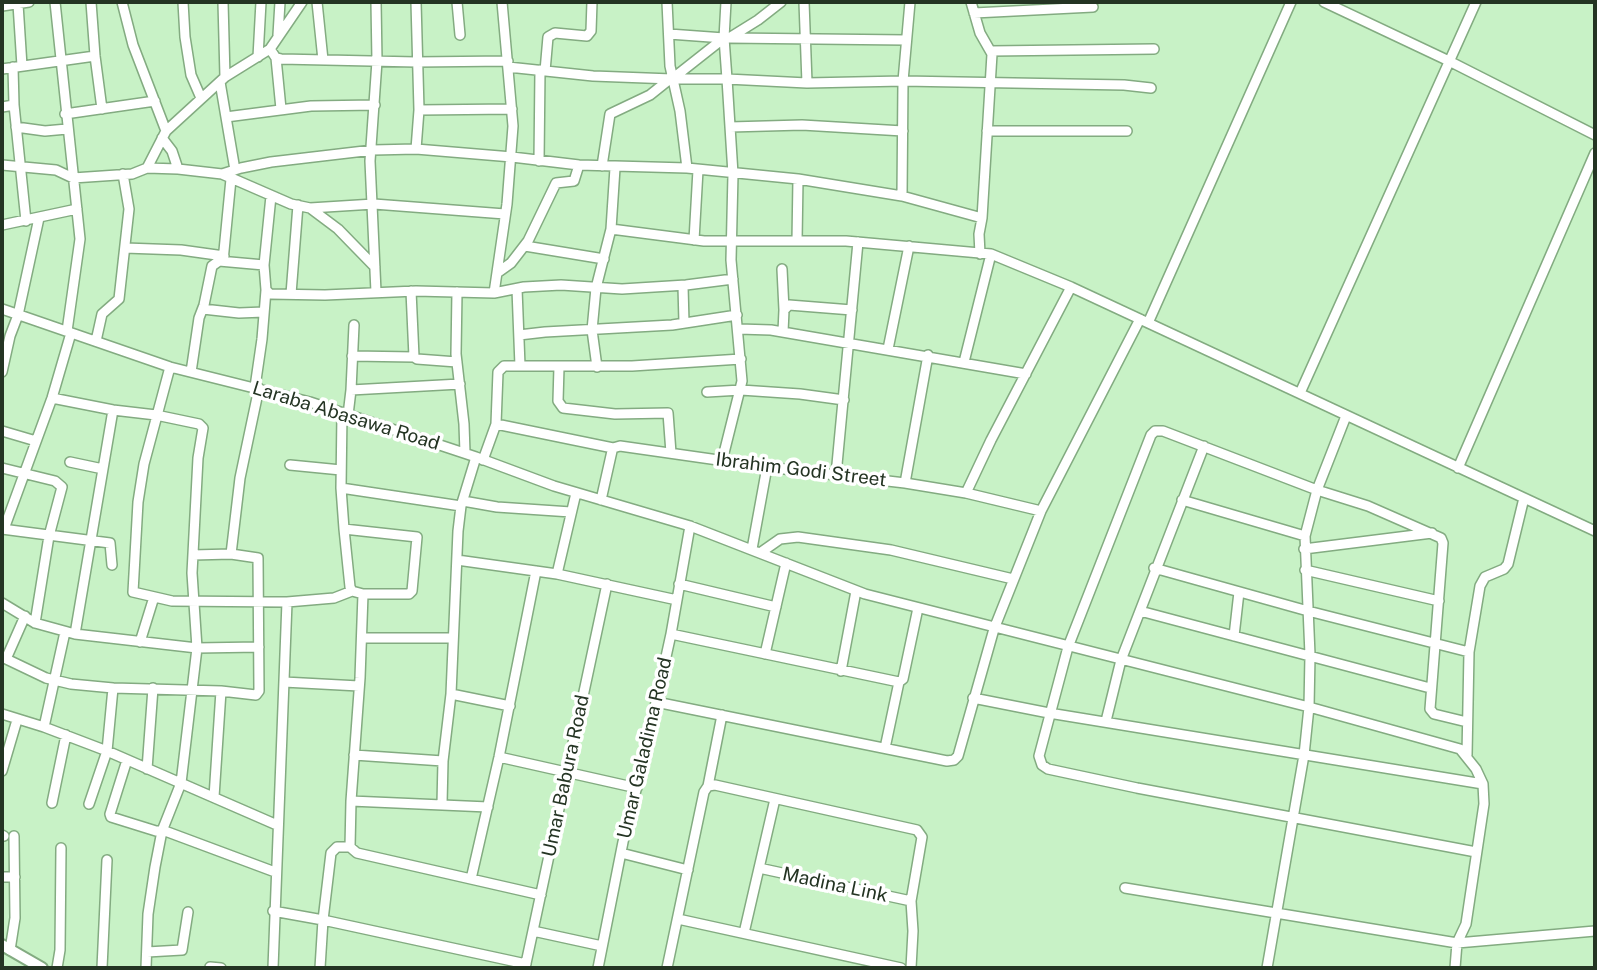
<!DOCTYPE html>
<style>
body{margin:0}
#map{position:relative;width:1597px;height:970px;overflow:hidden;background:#c8f2c6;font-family:"Public Sans",sans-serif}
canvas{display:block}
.frame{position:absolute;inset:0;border:4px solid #243423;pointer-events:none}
</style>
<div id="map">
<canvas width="1597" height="970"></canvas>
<div class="frame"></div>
</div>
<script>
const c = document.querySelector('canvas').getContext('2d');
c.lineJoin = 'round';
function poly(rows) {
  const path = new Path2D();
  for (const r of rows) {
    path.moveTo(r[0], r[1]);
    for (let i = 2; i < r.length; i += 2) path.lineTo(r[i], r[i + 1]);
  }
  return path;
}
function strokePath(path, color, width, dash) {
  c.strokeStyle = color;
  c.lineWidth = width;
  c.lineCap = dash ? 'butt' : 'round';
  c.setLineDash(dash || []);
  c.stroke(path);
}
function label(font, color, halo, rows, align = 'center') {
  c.font = font + ' "Public Sans",sans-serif';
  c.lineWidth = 7;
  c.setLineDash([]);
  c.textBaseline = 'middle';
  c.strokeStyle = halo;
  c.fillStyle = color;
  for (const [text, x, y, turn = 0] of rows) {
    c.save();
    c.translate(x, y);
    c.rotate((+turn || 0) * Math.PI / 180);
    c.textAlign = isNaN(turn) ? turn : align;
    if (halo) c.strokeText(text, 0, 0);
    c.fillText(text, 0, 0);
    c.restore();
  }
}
const minor = poly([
 [55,2,80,239,67,331],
 [91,2,95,56,102,109],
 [122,2,133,45,166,131],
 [183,2,185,37,191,75,201,98],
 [223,2,225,77],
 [317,2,323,60],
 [376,2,377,61,370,161,376,292],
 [416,2,419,110,416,149],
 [457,2,460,35],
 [667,2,670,66,680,111,687,168],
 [726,2,724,38,727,79,807,83,903,81,1124,85,1151,88],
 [804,2,807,83],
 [971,2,980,33,992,54,982,218,979,234,980,254],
 [1324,2,1449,61,1595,135],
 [18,4,22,66],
 [2,6,29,2],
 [974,13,1093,7],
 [669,34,724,38],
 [278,35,280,2],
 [729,38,906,40],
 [270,49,276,58,281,59,416,62,508,61],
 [991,51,1154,49],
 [258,57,261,2],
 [276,58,281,109],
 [13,67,14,105],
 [508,67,593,76,672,79,724,38,729,38,758,20,781,2],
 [2,69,95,56],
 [545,71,548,37,555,33,587,36,591,31,592,2],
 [672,79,727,79,733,174,731,260,742,381,722,461],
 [220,82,235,170],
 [2,107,14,105,26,221],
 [419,110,512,109],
 [65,114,155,101],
 [226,117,311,106,375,105],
 [16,127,45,131,67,129],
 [730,127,802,125,903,131],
 [987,131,1127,131],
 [162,138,172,151,178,169],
 [539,161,540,70],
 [2,165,56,170,73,178,132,174,147,168,178,169,222,174,241,168,271,162,373,150,416,149,512,157,579,165,687,168,798,179,902,196,982,218],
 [602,166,610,114,650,95,670,79],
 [147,168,166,131,225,77,270,49,302,2],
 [222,174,291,204,310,208,338,229,375,267],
 [271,196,264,265,266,290,270,294,325,295,416,291,494,293,524,287,561,285,622,289,686,285,733,279],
 [902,196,903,81,910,2],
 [310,208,374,204,505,214],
 [2,225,77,209],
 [611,229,704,241,846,241,991,254,1071,287,1595,531],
 [694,240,698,170],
 [797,241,798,179],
 [525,246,604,259],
 [125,248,181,250,224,256],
 [223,261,231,179],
 [782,269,784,310],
 [497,273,511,263,528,241,556,183,574,181,579,165],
 [683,286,684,323],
 [517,289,520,366],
 [411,291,414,357,417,359,457,362],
 [457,292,456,354,464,424,465,453],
 [494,293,507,204,513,126,502,2],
 [291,294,298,205],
 [2,309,170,367,310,402,476,457,554,486,690,526,865,594,1309,707,1460,749,1476,769,1483,784,1484,804,1466,924,1457,943,1455,968],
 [203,309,239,313,264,312],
 [1148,323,1291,2],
 [739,329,771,330,1026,374],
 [783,332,784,310,789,305,852,310],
 [519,335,545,332,672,325,737,315],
 [96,341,102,314,119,299,129,209,123,174],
 [888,349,909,246],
 [352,356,414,357],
 [964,362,991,254],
 [170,367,144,464,138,502,133,592,172,601,287,602,334,598,352,591],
 [559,367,558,401,563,408,615,414,668,413,671,453],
 [597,367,592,330,596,288,611,229,615,168],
 [2,372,10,336,18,315,39,218],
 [191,372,199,318,204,305,212,266,219,261,264,265],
 [255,387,262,339,266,290],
 [351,390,354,325],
 [707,392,741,390,800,394,844,400],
 [1300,393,1476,2],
 [52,398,113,410,156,415,199,424,203,428,198,458,192,573,197,648,181,783,162,831,155,867,148,914,146,968],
 [348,415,351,390,460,384],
 [496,424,613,448],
 [2,431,36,441],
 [483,460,496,424,498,372,504,366,632,366,741,359],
 [70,462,103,469],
 [290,465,341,470],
 [2,468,55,481,62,487,49,536,35,623],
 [1458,468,1595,153],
 [836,475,858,242],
 [905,483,928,355],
 [341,488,342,413],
 [966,493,991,440,1071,287],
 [601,500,612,451,613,448,620,446,767,467,905,483,966,493,1041,511],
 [1182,500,1305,536],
 [463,501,497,507,571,512],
 [2,529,110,543,112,565],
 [4,529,52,398,71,333],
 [344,529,417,537,412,591,409,594,363,594,352,591,350,587,344,529,341,488,461,506],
 [752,549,767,467],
 [1304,549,1432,533],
 [760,553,780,539,798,537,891,550,1013,579],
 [231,554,240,478,259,388],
 [457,560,557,574,677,600],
 [1154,568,1308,611,1469,652],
 [1305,570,1439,601],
 [557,574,576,493],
 [679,584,776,607],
 [2,603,35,623,75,634,197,648,259,647],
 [1140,611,1430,688],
 [75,634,113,410],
 [671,634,899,682,903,679,918,608],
 [1234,636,1239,592],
 [362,638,453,638],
 [140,642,154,597],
 [765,654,786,563],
 [2,657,46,678,71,684,113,688,221,691,256,695,259,691,258,558,231,554,193,555],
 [6,659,25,616],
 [841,671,856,591],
 [284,682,359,686],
 [451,694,510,706],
 [973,698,1049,713,1483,784],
 [656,702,947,761,954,760,958,756,994,629,1041,511,1140,319],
 [2,714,44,727,107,751,277,825],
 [1106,721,1121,660,1204,446],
 [1467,722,1434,714,1430,709,1443,543,1441,538,1368,506,1317,490,1163,431,1155,431,1151,435,1068,647,1039,756,1042,765,1048,769,1137,788,1476,852],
 [44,727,65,632],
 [885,748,899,682],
 [354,755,443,761],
 [1467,755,1469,652,1480,586,1485,577,1504,569,1508,564,1524,498],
 [499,757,637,788],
 [127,760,110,814,111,817,156,831,165,831,275,872],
 [147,769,153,688],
 [2,771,17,720],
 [708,786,722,715],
 [214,797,221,691],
 [351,801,360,678,363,594],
 [52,803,66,735],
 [89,804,107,751,113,688],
 [442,804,443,761,451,694,458,531,461,506,476,457],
 [2,835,4,836],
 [350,847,351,801,488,807],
 [621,853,688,870],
 [759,868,911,901],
 [2,877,15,877],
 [471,879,499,757,536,571],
 [1125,888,1457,943,1595,931],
 [273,911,323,920,320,968],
 [678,919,901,968],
 [533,931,602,946],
 [744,933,775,799],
 [10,950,15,918,14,836],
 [147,952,182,950,188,912],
 [526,964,323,920,331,853,337,847,350,847,357,853,541,895],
 [210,967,221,968],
 [57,968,60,950,61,848],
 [102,968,107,860],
 [273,968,287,602],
 [525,968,607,584],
 [598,968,623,842,642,766,671,634,690,526],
 [667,968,704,792,708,786,715,785,917,830,922,837,911,901,913,931,911,968],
 [1267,968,1304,755,1309,707,1310,655,1305,536,1317,490,1346,416]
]);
const tertiary = poly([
 [2,945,42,968]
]);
strokePath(minor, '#83ab81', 12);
strokePath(tertiary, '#83ab81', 14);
strokePath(minor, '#fff', 9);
strokePath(tertiary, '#fff', 10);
label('19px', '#243423', '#fff', [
 ["Laraba Abasawa Road",346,416,17],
 ["Ibrahim Godi Street",801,470,7],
 ["Umar Galadima Road",645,748,-77],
 ["Umar Babura Road",566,776,-78],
 ["Madina Link",835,885,12]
]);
</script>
